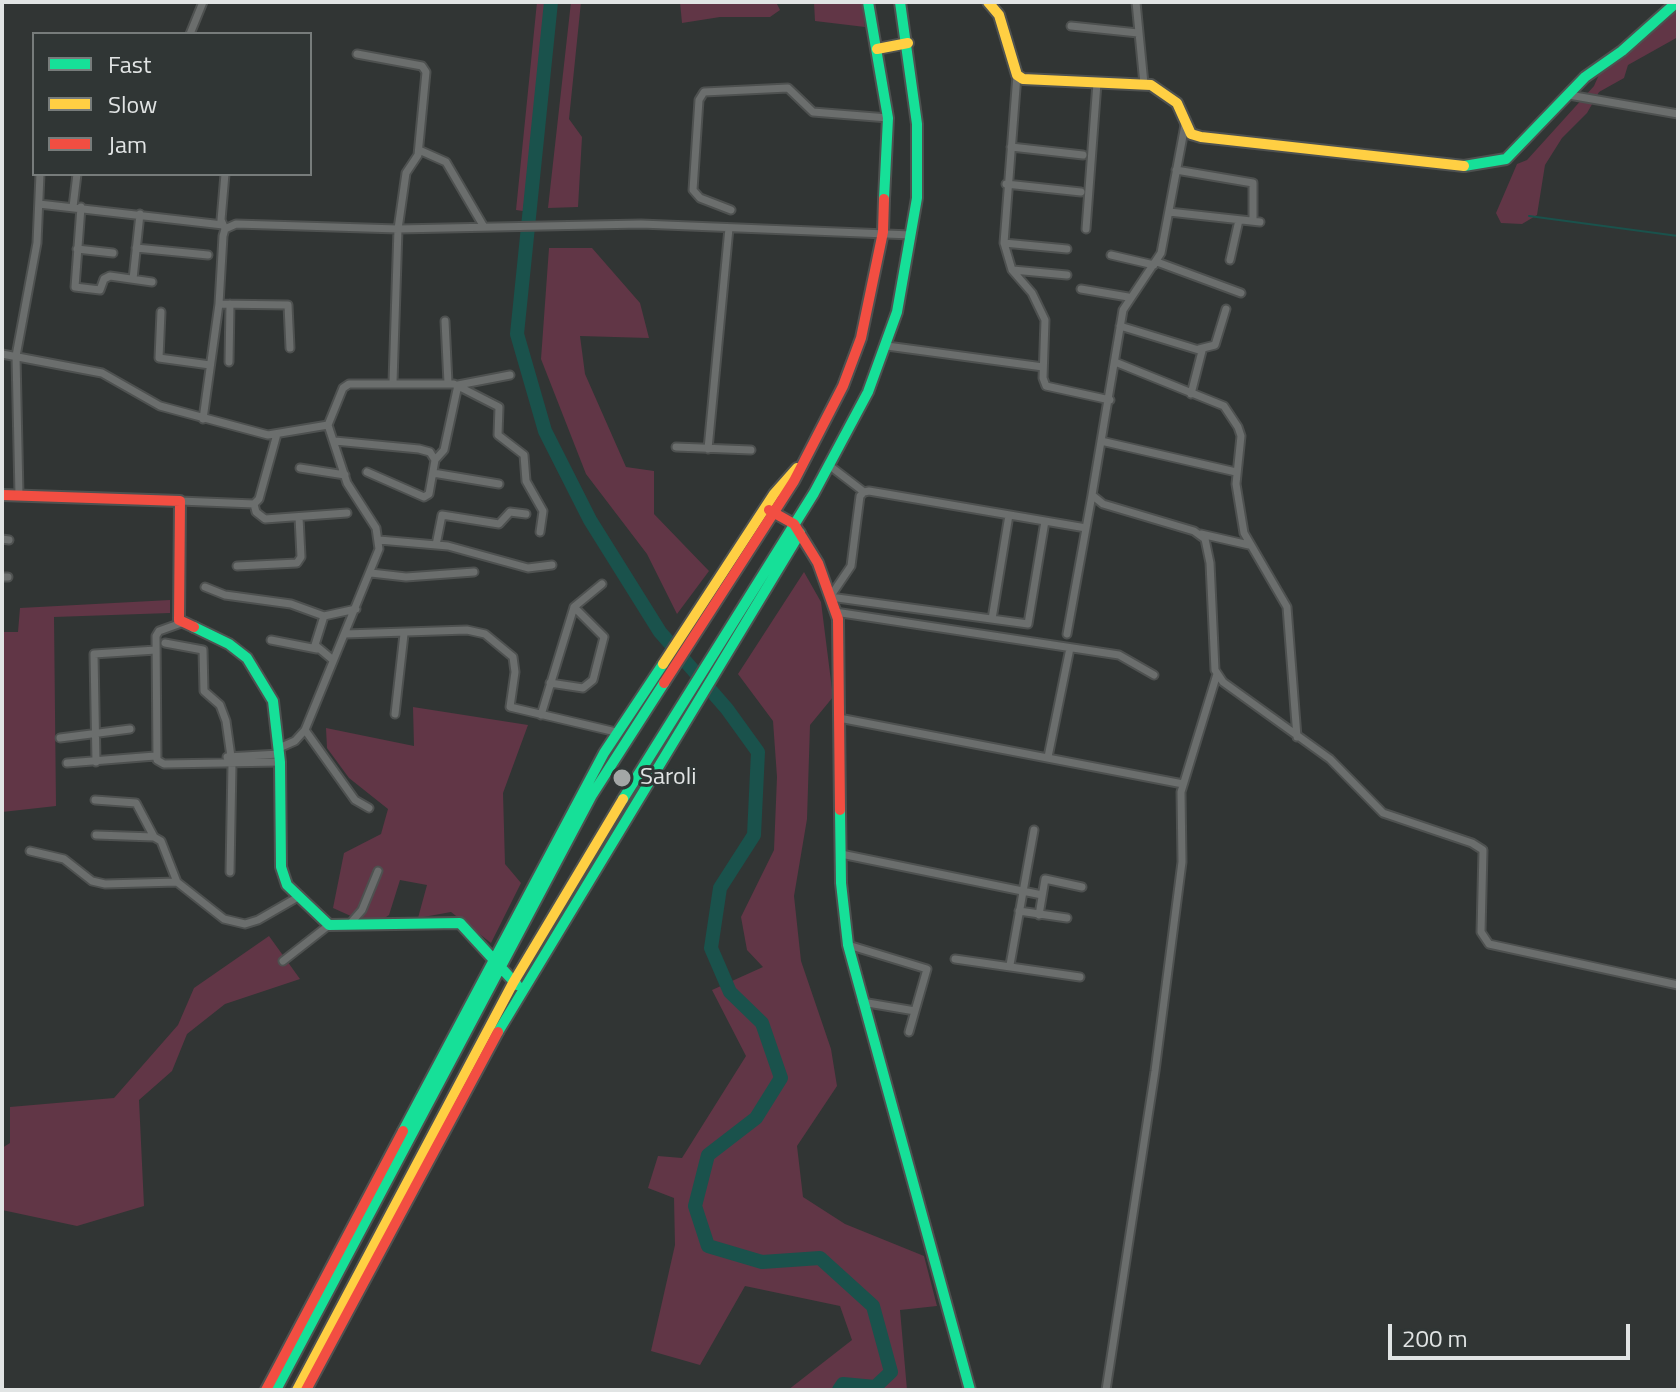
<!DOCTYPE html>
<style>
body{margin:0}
#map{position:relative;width:1680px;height:1392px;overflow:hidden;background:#313534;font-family:"Titillium Web",sans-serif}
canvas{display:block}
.frame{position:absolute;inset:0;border:4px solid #e1e4e4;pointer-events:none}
.legend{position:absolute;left:32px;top:32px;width:280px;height:144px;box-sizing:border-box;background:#303635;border:2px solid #777c7b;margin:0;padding:10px 14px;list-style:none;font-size:24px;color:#e1e4e4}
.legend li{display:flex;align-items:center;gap:16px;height:40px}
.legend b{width:40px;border:2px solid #777c7b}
.scale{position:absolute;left:1388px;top:1324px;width:242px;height:36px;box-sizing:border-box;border:4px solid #e1e4e4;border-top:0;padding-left:10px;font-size:24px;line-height:28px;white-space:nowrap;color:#e1e4e4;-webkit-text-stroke:6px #303635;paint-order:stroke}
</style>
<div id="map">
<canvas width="1680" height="1392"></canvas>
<div class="frame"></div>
<ul class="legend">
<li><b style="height:10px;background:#16e098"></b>Fast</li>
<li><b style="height:10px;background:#ffcf43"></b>Slow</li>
<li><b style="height:10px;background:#f24e42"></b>Jam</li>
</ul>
<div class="scale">200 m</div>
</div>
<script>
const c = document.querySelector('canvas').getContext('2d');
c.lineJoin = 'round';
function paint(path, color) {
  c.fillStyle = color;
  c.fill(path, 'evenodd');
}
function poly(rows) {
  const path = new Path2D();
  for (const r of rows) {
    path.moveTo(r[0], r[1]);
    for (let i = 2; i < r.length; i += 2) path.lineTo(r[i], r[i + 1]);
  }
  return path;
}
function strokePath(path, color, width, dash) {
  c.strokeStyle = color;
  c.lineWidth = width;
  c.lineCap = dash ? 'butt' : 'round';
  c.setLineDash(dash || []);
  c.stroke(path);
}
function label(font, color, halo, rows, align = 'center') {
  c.font = font + ' "Titillium Web",sans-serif';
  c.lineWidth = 6;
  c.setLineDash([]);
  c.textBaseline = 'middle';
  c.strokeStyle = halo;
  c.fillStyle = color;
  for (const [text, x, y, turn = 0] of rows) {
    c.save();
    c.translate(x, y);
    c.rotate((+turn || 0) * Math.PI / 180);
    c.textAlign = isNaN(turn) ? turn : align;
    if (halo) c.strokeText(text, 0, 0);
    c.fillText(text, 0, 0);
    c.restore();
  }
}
paint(poly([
 [537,2,547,2,546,24,523,211,516,210],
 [571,2,581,2,569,119,582,137,578,207,548,208],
 [680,2,776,2,780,10,770,17,720,17,682,23],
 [814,2,862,2,865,27,815,21],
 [1678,5,1678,37,1628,65,1624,78,1599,92,1587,113,1562,138,1545,165,1537,215,1522,224,1501,223,1496,213,1517,164,1527,160,1594,86,1601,70],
 [549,248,592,248,640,303,649,338,580,336,585,374,626,467,654,471,654,514,709,571,677,614,647,554,586,474,541,359],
 [804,572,821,602,833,697,810,725,807,819,794,896,801,961,831,1049,837,1086,797,1146,803,1197,845,1224,924,1256,937,1306,900,1310,907,1390,788,1390,852,1340,840,1306,745,1286,700,1365,651,1351,675,1245,674,1198,648,1188,658,1156,682,1158,746,1056,712,990,763,967,747,950,741,917,774,850,777,777,773,721,738,674],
 [170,600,170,613,54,617,56,806,2,812,2,632,18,632,20,608],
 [413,707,528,725,503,793,505,864,521,883,491,943,451,912,418,918,427,885,400,880,389,915,373,926,333,908,344,853,381,834,388,809,349,778,327,748,326,728,414,746],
 [269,936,300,979,225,1004,187,1034,172,1071,139,1100,144,1206,77,1226,2,1210,2,1148,10,1143,10,1107,114,1098,178,1025,194,988]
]), '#613646');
strokePath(poly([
 [1529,216,1678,236]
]), '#1a524c', 2);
strokePath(poly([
 [551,2,517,334,545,431,590,520,660,632,727,709,758,752,754,835,720,888,711,948,730,992,762,1023,781,1078,756,1118,708,1155,695,1206,708,1246,762,1262,820,1258,873,1306,891,1372,875,1387,843,1384,839,1390]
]), '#1a524c', 14);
const street = poly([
 [1136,2,1144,84],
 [1071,26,1138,33],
 [190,34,203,2],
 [357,54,422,66,426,72,418,155,406,173,398,229,393,382],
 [1017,75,1004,243,1012,270,1032,293,1045,320,1043,378,1046,386,1110,400],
 [1569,95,1678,114],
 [1185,125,1161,253,1123,310,1092,495,1103,504,1194,531,1205,539,1210,563,1215,670,1223,682,1330,759,1383,813,1472,843,1483,850,1481,932,1489,944,1678,985],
 [1011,147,1083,155],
 [419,150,446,162,484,227],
 [1176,170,1253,183,1253,221],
 [1006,184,1081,192],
 [39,204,223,225],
 [73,207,77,174],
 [81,207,75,287,100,290,104,279,110,276,152,282],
 [731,210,700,198,693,190,699,100,704,92,788,88,813,112,888,118],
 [1169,212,1260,222],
 [224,227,221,220,225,174],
 [1086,229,1097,83],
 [1004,243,1067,249],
 [136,248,208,255],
 [77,249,113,253],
 [1111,255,1154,265],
 [1230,260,1239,220],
 [1157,262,1241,293],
 [1013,270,1067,275],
 [133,279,140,214],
 [1081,289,1128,297],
 [219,304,288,305,290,348],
 [161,312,159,358,210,365],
 [445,321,448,383],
 [1120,326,1202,351,1191,394],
 [887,346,1043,367],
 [1199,349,1215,345,1226,309],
 [2,354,102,373,160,406,268,435,328,425,343,388,349,384,454,384,499,407,498,435,524,455,526,481,543,511,540,532],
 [229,362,230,304],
 [1115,362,1224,406,1238,427,1241,436,1236,484,1244,533,1287,607,1297,737],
 [203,419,219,304,223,236,225,229,236,224,398,229,641,224,911,235],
 [335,441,419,449,430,452,435,460,429,494,424,497,367,472],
 [1101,441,1236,472],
 [676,447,751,450],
 [708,449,729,228],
 [435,460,444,450,458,385,510,375],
 [830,466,864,492],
 [300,468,345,475],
 [433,473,499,484],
 [19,495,16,356,37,243,40,174],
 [180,501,254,504,259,499,277,434],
 [254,504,256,512,265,519,347,513],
 [1045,521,1028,624,830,597,851,566,860,496,864,492,869,491,1045,521,1086,528],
 [1201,534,1249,545],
 [2,539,9,540],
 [379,540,448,546,528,568,552,565],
 [436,545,442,515,499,524,510,512,526,514],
 [237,566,297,563,301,557,299,517],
 [371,573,406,577,474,572],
 [2,577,8,577],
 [205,587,225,595,291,604,324,616,356,609],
 [835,612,1119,655,1154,675],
 [324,616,315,645,333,660],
 [992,619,1009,515],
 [184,622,159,631,156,636,157,760,164,764,280,762],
 [345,634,467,630,485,634,513,657,515,672,510,707,616,732],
 [1067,634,1092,495],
 [271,640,317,649],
 [165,643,203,650,204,691,220,705,226,721,232,764,230,872],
 [550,683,583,688,593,680,604,637,574,607],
 [395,714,404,634],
 [541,715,574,607,602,584],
 [839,718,1183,784],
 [305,730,355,800,369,808],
 [60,738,130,729],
 [279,748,295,741,305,730,379,549,376,528,347,483,328,425],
 [227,757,279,754],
 [1048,757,1070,648],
 [96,762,94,654,156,650],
 [67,763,155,756],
 [95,800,136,803,154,837],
 [96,835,154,837,161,841,177,882],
 [30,851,64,859,92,881,105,884,177,882,224,919,245,924,258,920,298,897],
 [841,854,1042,895],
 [1019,911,1067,918],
 [1039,915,1045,879,1082,887],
 [349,925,362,910,378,871],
 [848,945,927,969,909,1032],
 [955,959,1080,977],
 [283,961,329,925],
 [1010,965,1034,830],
 [862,1002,915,1011],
 [1106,1390,1155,1071,1182,862,1181,792,1217,674]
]);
const fast = poly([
 [868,2,888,118,884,199],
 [1464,166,1506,159,1585,77,1622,51,1677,2],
 [194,627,229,644,247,658,273,701,280,762,281,867,287,885,329,925,460,923,517,985],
 [623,799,814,493,868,392,897,312,917,198,917,124,900,2],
 [840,810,841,883,848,945,970,1390],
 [498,1032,800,533],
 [403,1131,604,753,663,664],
 [276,1390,592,795,664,683]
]);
const slow = poly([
 [988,2,999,15,1017,75,1023,79,1151,85,1177,103,1191,134,1201,137,1464,166],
 [877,49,908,43],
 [663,664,774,494,797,468],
 [297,1390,513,983,623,799]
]);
const jam = poly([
 [2,495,180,501,179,620,194,627],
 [769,510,794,524,818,563,838,619,840,810],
 [664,683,794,481,843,386,861,338,883,232,884,199],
 [266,1390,403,1131],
 [306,1390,498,1032]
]);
strokePath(street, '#4e5150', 11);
strokePath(fast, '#4e5150', 14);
strokePath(slow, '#4e5150', 14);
strokePath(jam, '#4e5150', 14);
strokePath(street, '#6b6e6d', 7);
strokePath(fast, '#16e098', 10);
strokePath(slow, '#ffcf43', 10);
strokePath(jam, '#f24e42', 10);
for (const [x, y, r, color] of [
 [622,778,10,"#a3a7a6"]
]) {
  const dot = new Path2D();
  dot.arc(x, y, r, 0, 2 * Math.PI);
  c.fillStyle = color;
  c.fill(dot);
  strokePath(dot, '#303635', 3);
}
label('24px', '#e1e4e4', '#303635', [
 ["Saroli",640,778]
], 'left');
</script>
